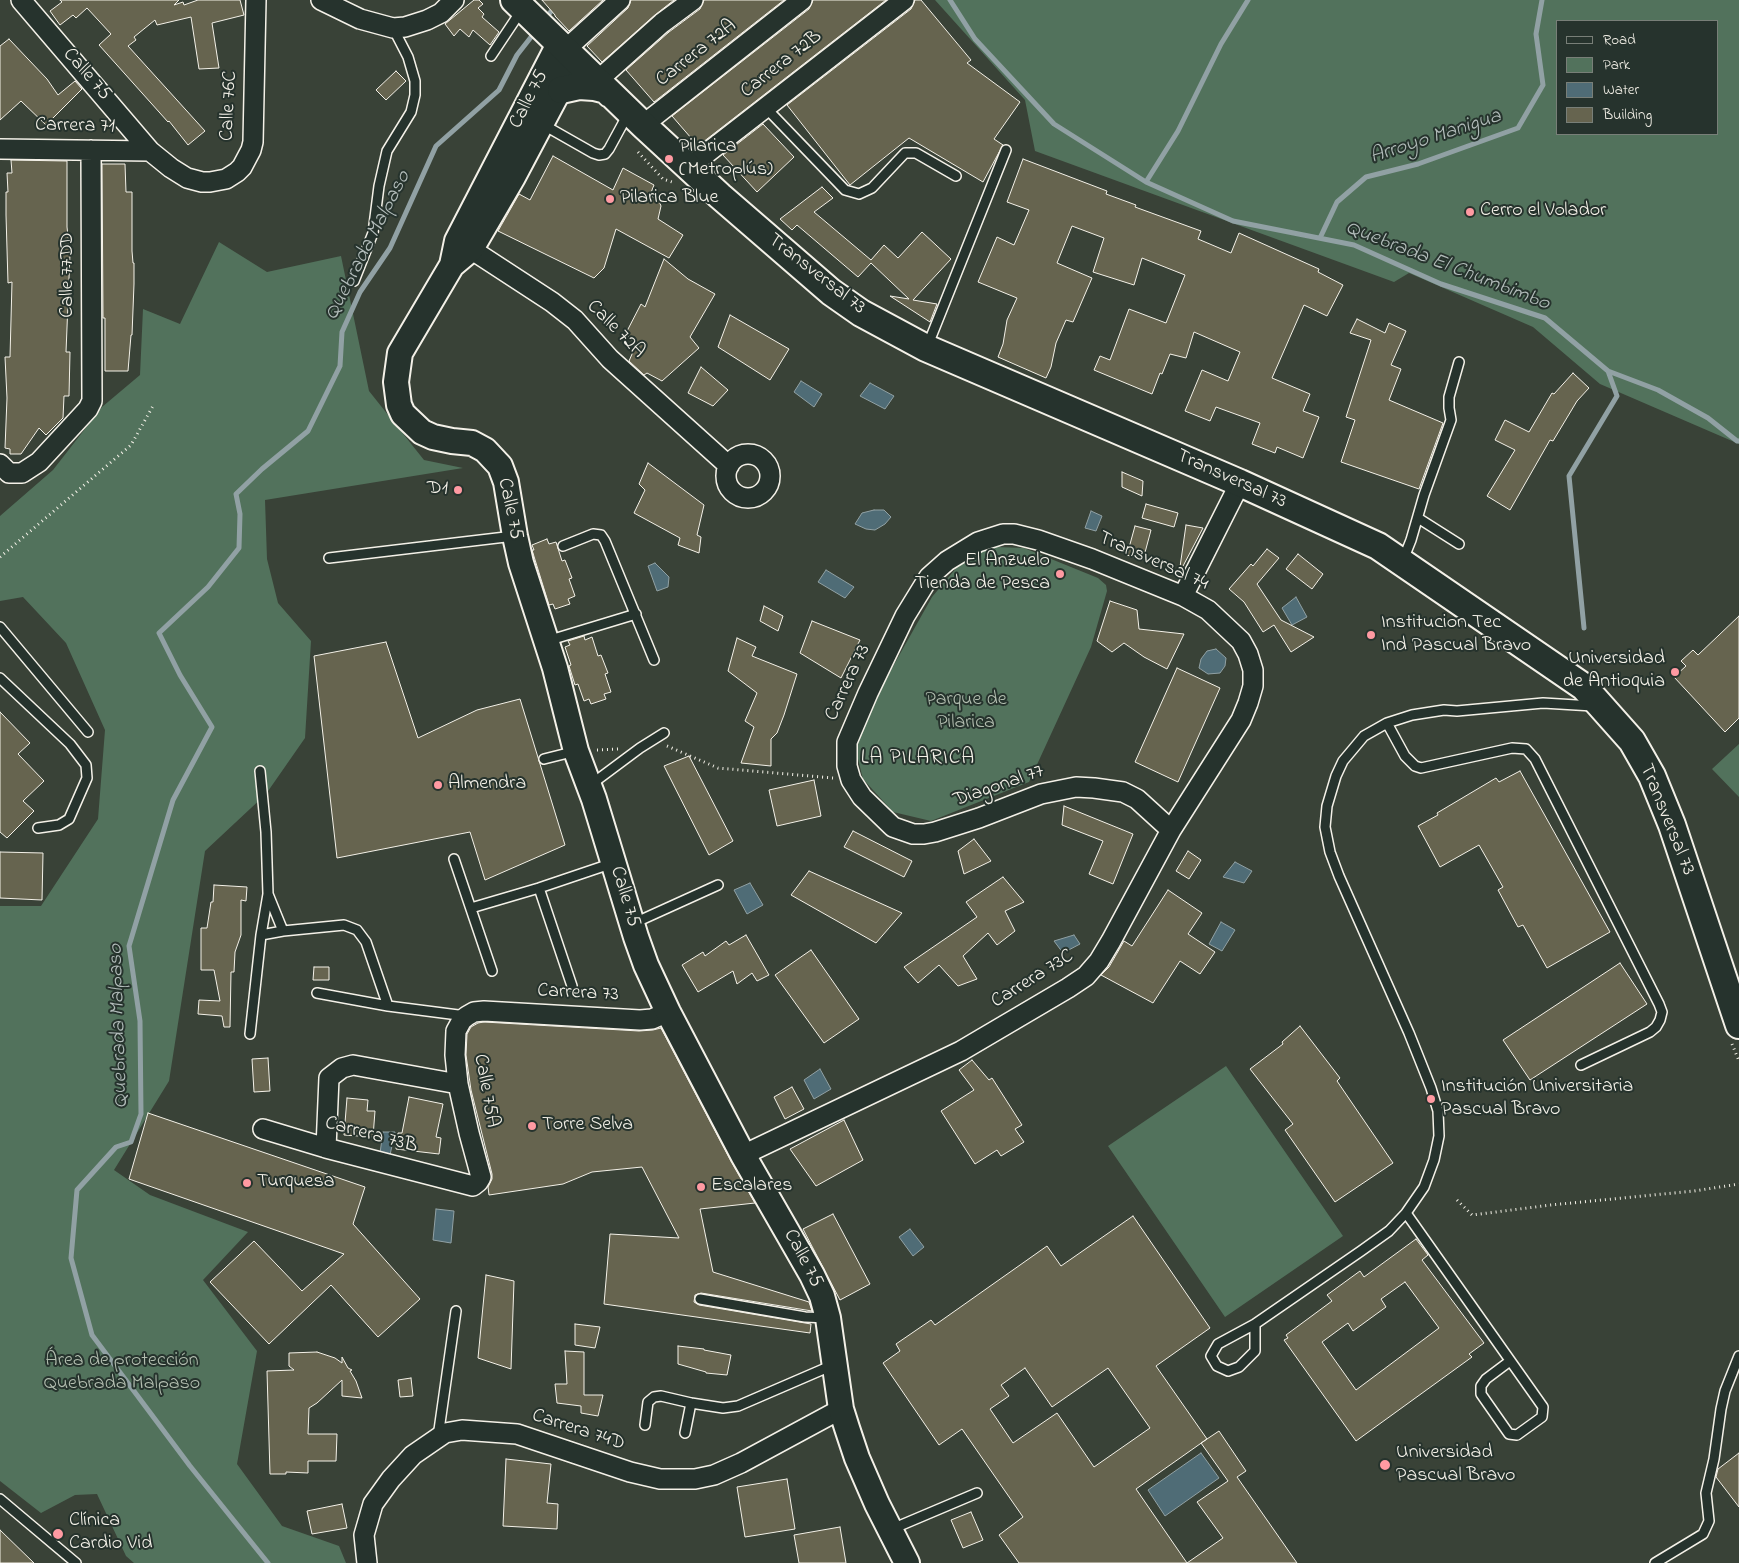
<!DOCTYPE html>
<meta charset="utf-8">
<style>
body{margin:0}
#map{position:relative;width:1739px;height:1563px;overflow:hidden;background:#394237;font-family:"Indie Flower",sans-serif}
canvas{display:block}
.legend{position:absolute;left:1556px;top:20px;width:162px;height:115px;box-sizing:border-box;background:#26332d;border:1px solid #787f78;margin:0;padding:6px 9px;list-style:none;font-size:15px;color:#f4f1e8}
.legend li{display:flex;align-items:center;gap:10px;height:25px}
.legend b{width:25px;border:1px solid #787f78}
</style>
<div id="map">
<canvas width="1739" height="1563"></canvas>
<ul class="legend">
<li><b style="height:6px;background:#26332d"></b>Road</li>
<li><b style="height:14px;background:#52725c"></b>Park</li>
<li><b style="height:14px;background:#4f6c76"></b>Water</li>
<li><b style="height:14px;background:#66644f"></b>Building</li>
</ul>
</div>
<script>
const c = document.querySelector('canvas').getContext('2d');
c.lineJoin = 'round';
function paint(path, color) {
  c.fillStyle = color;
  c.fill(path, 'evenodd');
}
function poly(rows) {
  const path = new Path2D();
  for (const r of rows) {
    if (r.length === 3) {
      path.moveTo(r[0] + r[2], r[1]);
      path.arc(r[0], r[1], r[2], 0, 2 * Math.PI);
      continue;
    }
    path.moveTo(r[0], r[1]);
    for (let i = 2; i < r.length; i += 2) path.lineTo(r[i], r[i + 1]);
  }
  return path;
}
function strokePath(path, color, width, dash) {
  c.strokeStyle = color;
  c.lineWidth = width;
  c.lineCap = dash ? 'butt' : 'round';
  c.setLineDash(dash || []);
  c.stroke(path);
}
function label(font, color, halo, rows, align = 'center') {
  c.font = font + ' "Indie Flower",sans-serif';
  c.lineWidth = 4;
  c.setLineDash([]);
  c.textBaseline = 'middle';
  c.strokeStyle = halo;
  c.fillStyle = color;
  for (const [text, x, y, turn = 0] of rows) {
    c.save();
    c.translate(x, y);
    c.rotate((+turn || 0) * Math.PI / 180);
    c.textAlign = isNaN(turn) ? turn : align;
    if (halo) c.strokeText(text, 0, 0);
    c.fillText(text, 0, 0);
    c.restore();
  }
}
paint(poly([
 [935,0,1739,0,1739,444,1600,384,1533,327,1409,273,1394,282,1035,151,1025,100],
 [1558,21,1718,21,1718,134,1558,134],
 [219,242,267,272,341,256,369,391,424,460,463,468,265,500,267,559,278,603,311,641,305,738,266,794,205,851,169,1081,114,1170,150,1195,248,1232,203,1280,257,1351,237,1464,282,1526,339,1546,346,1563,134,1563,126,1556,97,1494,75,1495,41,1513,0,1481,0,906,41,906,98,819,105,730,66,643,23,597,0,601,0,516,53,470,102,407,140,375,143,309,180,324],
 [995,547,1024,548,1098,578,1106,585,1107,591,1091,647,1029,782,931,821,893,812,863,779,856,751,860,725,932,597,963,560,980,551],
 [1739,744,1739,797,1712,769],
 [1226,1066,1343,1236,1225,1317,1108,1146]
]), '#52725c');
const water = poly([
 [801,381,822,394,814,407,794,392,801,381],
 [870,383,894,396,885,409,860,396,870,383],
 [874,510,884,510,891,517,885,524,875,530,866,529,855,524,862,513,874,510],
 [1091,511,1102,516,1096,531,1085,528,1091,511],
 [655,563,669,577,668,587,657,591,648,566,655,563],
 [826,570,854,587,845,598,818,582,826,570],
 [1296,597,1307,617,1292,625,1282,608,1296,597],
 [1216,649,1226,658,1225,666,1220,673,1208,674,1199,668,1201,659,1207,651,1216,649],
 [1235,862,1252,871,1244,883,1223,877,1235,862],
 [750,883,763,905,747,914,734,890,750,883],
 [1221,922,1235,930,1222,951,1209,944,1221,922],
 [1074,935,1080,944,1063,953,1054,941,1074,935],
 [820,1069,831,1089,814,1099,804,1080,820,1069],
 [383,1132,395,1132,390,1155,380,1153,383,1132],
 [436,1209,454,1211,451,1243,433,1240,436,1209],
 [910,1229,924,1247,913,1256,899,1237,910,1229],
 [1201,1453,1219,1478,1165,1516,1148,1490,1201,1453]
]);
paint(water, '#4f6c76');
strokePath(water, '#91a1a4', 1);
strokePath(poly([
 [950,0,975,39,1054,124,1146,182,1233,221,1354,245,1441,284,1545,318,1608,371,1617,396,1569,476,1584,628],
 [545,19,560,0],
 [1146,182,1178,131,1221,44,1248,0],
 [1320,238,1337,202,1366,177,1418,164,1518,128,1543,85,1536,34,1542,0],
 [1608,371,1658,390,1708,418,1737,441,1739,441],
 [268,1563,190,1466,92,1335,71,1258,77,1190,116,1147,131,1142,141,1114,140,1021,129,946,173,800,212,727,180,675,159,633,208,587,239,548,240,514,236,494,262,469,308,431,340,366,342,332,360,292,390,248,436,146,499,90,517,55,535,32]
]), '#91a1a4', 5);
const building = poly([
 [60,0,179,0,174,5,183,2,184,5,198,0,240,0,244,15,212,23,219,68,199,69,191,17,157,25,155,20,134,37,136,40,128,46,205,131,188,145,169,121,168,122,99,45,111,34,87,8,76,18,73,15,60,25,50,11,62,2,60,0],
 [474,0,479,0,483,4,478,8,484,14,482,17,499,32,490,45,473,30,469,37,460,29,454,36,445,24,474,0],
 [542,0,603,0,569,31,555,16,555,15,542,0],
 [631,0,674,0,655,15,602,62,587,46,628,8,631,0],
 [704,0,784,0,654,102,626,70,669,32,700,9,704,0],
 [813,0,886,0,698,146,672,116,809,9,813,0],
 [915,0,921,0,971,60,967,63,1020,102,994,139,1003,145,983,182,909,138,850,185,787,105,911,9,915,0],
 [9,39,47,79,58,95,75,81,82,89,46,125,21,101,0,120,0,46,9,39],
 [396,71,406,81,386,100,376,90,396,71],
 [763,124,794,157,757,192,723,155,763,124],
 [553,156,613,190,623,168,654,185,650,195,659,201,661,206,658,219,683,235,669,258,616,229,604,268,594,278,498,231,519,194,530,200,553,156],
 [1023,159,1107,191,1106,194,1136,205,1135,207,1201,231,1198,239,1231,253,1239,233,1319,269,1318,272,1343,285,1327,316,1304,305,1272,378,1310,394,1303,411,1319,417,1303,458,1277,447,1275,453,1252,444,1260,423,1216,407,1210,421,1185,411,1202,370,1228,381,1240,352,1194,332,1186,358,1170,354,1162,374,1160,373,1152,394,1094,370,1100,356,1110,360,1129,309,1166,323,1185,275,1142,258,1134,285,1093,272,1104,238,1072,226,1057,263,1092,278,1073,322,1066,320,1056,343,1051,367,1046,378,998,357,1003,344,1007,320,1017,298,978,282,997,237,1014,245,1029,210,1007,202,1023,159],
 [11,160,67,161,67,227,70,254,66,352,70,352,69,396,64,396,63,418,46,435,39,428,21,454,10,454,10,449,5,448,7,398,5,357,10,357,12,282,8,283,6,215,6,192,8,192,7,173,12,173,11,160],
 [102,164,125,164,126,192,132,192,132,251,133,263,134,263,134,284,132,335,131,335,128,371,105,371,105,318,103,318,102,164],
 [822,187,833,198,814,212,871,260,884,245,898,258,922,232,951,259,913,300,937,304,930,322,890,296,909,299,871,263,858,277,797,225,792,230,780,219,822,187],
 [664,259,688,279,715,294,690,337,699,348,662,381,647,373,644,375,629,361,636,345,626,333,641,304,645,307,664,259],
 [730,315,789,349,770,380,718,347,730,315],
 [1357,319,1385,333,1389,323,1406,331,1391,365,1401,369,1389,400,1443,423,1419,489,1341,462,1355,420,1346,417,1371,340,1350,333,1357,319],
 [701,367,728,390,713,406,688,393,701,367],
 [1573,373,1589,388,1577,401,1553,441,1550,440,1510,510,1487,496,1515,450,1495,440,1505,420,1529,432,1552,393,1554,394,1573,373],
 [648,463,704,505,697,535,701,537,699,553,678,545,680,538,634,513,645,490,639,484,648,463],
 [1122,472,1143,481,1142,496,1122,487,1122,472],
 [1146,504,1178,513,1174,527,1142,518,1146,504],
 [1186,525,1203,528,1182,568,1180,567,1186,525],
 [1135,526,1151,530,1143,560,1127,555,1135,526],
 [547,539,549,544,556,542,562,561,565,560,572,578,569,579,575,596,568,599,570,604,555,609,553,604,549,605,532,550,534,550,532,545,547,539],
 [1267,549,1279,558,1257,584,1281,620,1314,637,1291,652,1274,625,1263,632,1244,602,1229,589,1251,564,1253,566,1267,549],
 [1298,554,1323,574,1312,589,1286,569,1298,554],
 [1110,601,1137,610,1139,629,1184,634,1167,669,1144,657,1124,643,1112,652,1097,641,1110,601],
 [764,606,783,616,778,631,760,621,764,606],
 [1739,616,1739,718,1725,732,1674,677,1686,666,1681,661,1693,650,1698,655,1739,616],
 [812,621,860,640,841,678,800,653,812,621],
 [584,636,585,640,592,637,598,656,601,655,608,673,605,674,611,692,604,694,606,699,591,704,589,699,584,701,578,684,575,685,569,666,571,665,565,647,570,645,568,641,584,636],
 [737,638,756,647,752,656,797,674,784,715,777,733,771,739,771,766,741,763,754,727,745,721,757,693,728,671,737,638],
 [386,642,418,738,477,710,520,699,565,845,485,880,470,832,337,858,314,656,386,642],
 [1177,668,1220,688,1178,782,1135,762,1177,668],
 [0,712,30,743,18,754,44,781,23,801,34,811,7,838,0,832,0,712],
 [689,756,733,841,709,855,664,766,689,756],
 [1520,771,1610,932,1547,968,1523,925,1518,927,1498,890,1503,887,1479,845,1440,867,1418,826,1438,815,1437,813,1496,778,1499,782,1520,771],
 [814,780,821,816,777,826,769,790,814,780],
 [1064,806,1133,834,1113,884,1089,874,1103,841,1062,825,1064,806],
 [853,831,912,861,904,877,844,847,853,831],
 [974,839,991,861,964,874,958,851,974,839],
 [1188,851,1201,860,1189,879,1176,871,1188,851],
 [0,852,43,853,42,900,0,898,0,852],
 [809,871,902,913,876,943,791,895,809,871],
 [1003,877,1024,902,1005,911,1015,931,997,945,988,933,963,956,977,979,958,986,939,965,918,983,904,967,977,917,966,902,1003,877],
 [214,885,247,887,246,901,241,900,241,935,235,952,234,972,231,972,230,1027,224,1027,222,1016,198,1014,199,1000,220,1001,214,970,201,970,201,928,207,928,211,902,213,902,214,885],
 [1168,890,1202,913,1188,934,1215,952,1200,974,1180,961,1153,1003,1101,975,1109,967,1124,941,1132,946,1168,890],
 [746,935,769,975,757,981,752,973,737,984,733,971,698,992,682,965,703,952,705,956,726,941,729,945,746,935],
 [811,950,859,1019,824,1043,775,975,811,950],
 [1620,963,1647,1004,1530,1080,1503,1040,1620,963],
 [314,967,329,967,329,980,313,980,314,967],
 [484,1022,639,1031,653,1030,661,1028,731,1161,755,1203,700,1209,713,1272,809,1302,812,1311,701,1293,695,1295,694,1302,699,1305,811,1324,810,1333,604,1304,610,1234,679,1238,642,1167,592,1172,563,1184,489,1195,488,1187,492,1179,492,1174,471,1090,466,1055,467,1034,471,1027,478,1023,484,1022],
 [1300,1026,1340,1078,1337,1081,1393,1163,1335,1202,1285,1130,1293,1124,1250,1069,1283,1044,1282,1042,1300,1026],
 [268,1058,270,1091,254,1092,252,1059,268,1058],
 [972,1060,989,1080,992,1078,1022,1125,1015,1129,1024,1142,1001,1156,997,1150,975,1164,941,1111,974,1090,959,1070,972,1060],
 [792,1087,804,1109,785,1119,774,1097,792,1087],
 [409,1097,443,1104,436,1137,441,1138,439,1154,396,1149,398,1133,402,1133,409,1097],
 [347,1098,368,1100,367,1111,375,1111,373,1137,344,1135,347,1098],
 [148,1113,365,1187,353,1224,420,1299,378,1337,331,1285,269,1344,210,1282,254,1241,302,1291,344,1254,129,1179,148,1113],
 [844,1120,863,1160,816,1186,790,1149,844,1120],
 [833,1214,870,1284,840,1300,803,1229,833,1214],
 [1133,1216,1210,1328,1156,1366,1207,1439,1136,1489,1187,1563,1223,1538,1197,1502,1228,1481,1201,1443,1219,1431,1246,1471,1237,1477,1297,1563,1019,1563,999,1535,1023,1517,962,1429,939,1445,883,1363,900,1351,896,1344,931,1320,935,1325,1047,1246,1061,1266,1133,1216],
 [1025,1368,1052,1407,1108,1368,1150,1428,1094,1467,1057,1413,1013,1443,990,1409,1009,1396,1001,1385,1025,1368],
 [1416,1239,1428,1255,1422,1260,1484,1343,1469,1354,1472,1357,1356,1441,1284,1340,1288,1338,1286,1335,1332,1301,1327,1295,1360,1271,1364,1277,1416,1239],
 [1405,1282,1439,1328,1356,1390,1322,1342,1348,1323,1353,1331,1386,1307,1381,1299,1405,1282],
 [486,1275,514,1281,511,1369,478,1358,486,1275],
 [575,1324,600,1327,595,1348,575,1345,575,1324],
 [678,1346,704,1349,704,1350,731,1355,727,1375,706,1373,706,1372,678,1364,678,1346],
 [565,1351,584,1352,584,1395,603,1395,598,1416,581,1413,581,1406,557,1403,555,1384,567,1384,565,1351],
 [317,1352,335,1358,342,1363,342,1357,348,1368,352,1370,350,1371,356,1381,362,1398,342,1396,342,1380,317,1403,309,1408,308,1434,337,1434,336,1461,308,1461,308,1473,286,1472,286,1474,270,1474,267,1371,294,1370,289,1366,289,1353,317,1352],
 [411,1378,413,1396,400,1397,398,1380,411,1378],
 [1739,1453,1739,1507,1716,1477,1718,1469,1739,1453],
 [506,1459,551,1464,547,1503,558,1504,557,1529,503,1526,506,1459],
 [787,1479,795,1529,745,1537,737,1487,787,1479],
 [342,1504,347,1528,312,1534,307,1511,342,1504],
 [971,1512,983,1540,963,1548,951,1520,971,1512],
 [840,1527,846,1563,799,1563,794,1535,840,1527],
 [0,1530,34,1563,0,1563,0,1530]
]);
paint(building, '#66644f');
strokePath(building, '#f4f1e8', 1);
const service = poly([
 [491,56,521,11],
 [765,107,845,190,859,194,872,188,905,153,916,153,956,176],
 [542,124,593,153,599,155,605,154,609,149,628,114],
 [354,281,373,233,379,186,387,151,411,112,415,95,415,81,408,57,393,28],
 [927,347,1006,150],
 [1418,518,1459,544],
 [563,546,593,534,601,535,605,541,654,660],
 [329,558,514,536],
 [1403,560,1411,540,1424,495,1451,420,1449,408,1449,397,1459,362],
 [0,627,88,732],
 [547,641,636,614],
 [0,678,70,744,86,765,87,778,69,819,59,825,38,828],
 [1387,723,1405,756,1415,766,1421,768,1512,748,1526,749,1535,759,1659,1004,1662,1012,1660,1020,1656,1027,1650,1032,1581,1065],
 [544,759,576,751],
 [260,771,266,832,268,894,283,931],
 [589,786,640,748,664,733],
 [454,859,492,971],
 [539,888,572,986],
 [471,908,539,888,613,863],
 [632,924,718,885],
 [261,935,283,931,344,925,357,930,366,942,388,1006],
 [317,993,388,1006,466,1016],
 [250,1034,261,935,268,894],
 [1406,1213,1543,1407,1542,1417,1517,1435,1509,1434,1481,1394,1481,1386,1486,1379,1510,1361],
 [700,1299,805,1317,828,1318],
 [1255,1324,1255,1351,1239,1367,1228,1371,1217,1366,1211,1356,1218,1344,1255,1324,1361,1251,1389,1231,1406,1213,1424,1187,1434,1160,1439,1136,1438,1111,1431,1088,1409,1033,1339,876,1330,852,1325,827,1327,806,1336,776,1343,761,1364,736,1387,723,1412,715,1444,710,1457,711,1543,703,1593,706],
 [645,1425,648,1402,654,1397,661,1396,691,1403,723,1408,738,1406,833,1365],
 [685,1433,691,1403],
 [438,1437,456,1311],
 [0,1499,76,1563],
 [892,1529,977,1493],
 [1655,1563,1703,1534,1709,1521,1706,1493,1714,1459,1721,1409,1725,1391,1739,1356]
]);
const minor = poly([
 [21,0,150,151,171,168,187,178,202,182,210,182,226,179,237,172,242,167,251,150,253,142,256,0],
 [321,0,360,19,393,28,405,27,427,20,441,13,454,0],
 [565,50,620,0],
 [597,81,662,23,693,0],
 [643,125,802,0],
 [0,149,150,151],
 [689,167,904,0],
 [460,242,552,302,575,320,610,359,729,466],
 [748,476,22],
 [0,464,9,473,22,473,39,462,88,409,92,401,91,150],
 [1183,596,1240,483],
 [263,1129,326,1148,473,1186,478,1182,481,1177,469,1133,458,1084,455,1055,456,1031,462,1020,467,1016,474,1012,484,1011,640,1020,652,1019,668,1012],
 [326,1148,329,1078,342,1068,353,1065,458,1084],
 [743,1155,961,1051,1068,988,1086,976,1099,961,1111,941,1171,830,1241,720,1248,703,1253,686,1253,670,1248,654,1241,641,1208,610,1183,596,1092,559,1038,540,1014,534,1003,534,978,542,947,561,929,577,905,616,868,693,847,742,847,766,851,780,862,797,893,827,913,834,924,834,935,832,979,818,1041,794,1076,787,1094,788,1123,792,1137,799,1171,830],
 [367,1563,364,1535,373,1504,391,1479,413,1455,445,1433,462,1430,517,1434,630,1472,660,1479,695,1479,714,1475,741,1463,841,1409]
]);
const tertiary = poly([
 [559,44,457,241,452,265,400,353,396,382,399,405,403,414,422,432,433,437,452,441,472,443,485,450,500,466,506,482,515,536,521,563,555,668,576,751,594,799,636,937,646,965,668,1012,743,1155,812,1275,822,1296,828,1318,841,1409,847,1428,857,1458,877,1504,907,1563],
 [452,265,471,249,513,177,575,60]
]);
const secondary = poly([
 [514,0,643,125,720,196,831,292,861,313,926,348,1240,483,1378,546,1584,687,1632,741,1652,776,1672,825,1739,1025],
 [561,90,579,86,594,87,606,90,610,94]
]);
strokePath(service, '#f4f1e8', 12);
strokePath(minor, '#f4f1e8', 22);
strokePath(tertiary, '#f4f1e8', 28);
strokePath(secondary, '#f4f1e8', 30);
strokePath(poly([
 [638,152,663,179,672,182],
 [0,557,131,445,153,406],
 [667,746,718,768,833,778],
 [597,750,618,749],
 [1732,1044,1739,1061],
 [1457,1200,1472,1215,1551,1205,1694,1191,1739,1184]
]), '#f4f1e8', 3, [1, 4]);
strokePath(service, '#26332d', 9);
strokePath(minor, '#26332d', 19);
strokePath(tertiary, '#26332d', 24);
strokePath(secondary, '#26332d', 26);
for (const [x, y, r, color] of [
 [669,159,5,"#ff9aa2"],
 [610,199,5,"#ff9aa2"],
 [1470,212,5,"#ff9aa2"],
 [458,490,5,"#ff9aa2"],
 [1060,574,5,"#ff9aa2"],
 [1371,635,5,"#ff9aa2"],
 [1675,672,5,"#ff9aa2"],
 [438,785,5,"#ff9aa2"],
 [1431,1099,5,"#ff9aa2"],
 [532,1126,5,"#ff9aa2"],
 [247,1183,5,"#ff9aa2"],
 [701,1187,5,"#ff9aa2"],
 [1385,1465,6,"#ff9aa2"],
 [58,1534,6,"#ff9aa2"]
]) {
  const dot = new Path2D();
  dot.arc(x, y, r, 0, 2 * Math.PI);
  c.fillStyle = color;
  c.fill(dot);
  strokePath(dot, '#26332d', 2);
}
label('20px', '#f4f1e8', '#26332d', [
 ["Carrera 72A",697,54,-38],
 ["Carrera 72B",782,65,-38],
 ["Calle 75",86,75,49],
 ["Calle 75",530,100,-63],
 ["Calle 76C",230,106,-87],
 ["Carrera 71",75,127,1],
 ["Calle 77DD",69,275,-90],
 ["Transversal 73",816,275,38],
 ["Calle 72A",615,330,45],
 ["Transversal 73",1231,480,24],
 ["Calle 75",509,509,78],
 ["Transversal 74",1153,562,24],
 ["Carrera 73",849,683,-65],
 ["Diagonal 77",999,787,-19],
 ["Transversal 73",1666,820,68],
 ["Calle 75",624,897,73],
 ["Carrera 73C",1033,980,-32],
 ["Carrera 73",578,994,3],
 ["Calle 75A",485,1091,80],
 ["Carrera 73B",371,1136,15],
 ["Calle 75",802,1259,62],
 ["Carrera 74D",578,1431,18]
]);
label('20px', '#f4f1e8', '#26332d', [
 ["Pilarica",679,148],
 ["(Metroplús)",679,171],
 ["Pilarica Blue",620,199],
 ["Cerro el Volador",1480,212],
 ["D1",448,490,"right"],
 ["El Anzuelo",1050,562,"right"],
 ["Tienda de Pesca",1050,585,"right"],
 ["Institucion Tec",1381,624],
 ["Ind Pascual Bravo",1381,647],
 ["Universidad",1665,660,"right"],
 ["de Antioquia",1665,683,"right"],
 ["Almendra",448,785],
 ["Institución Universitaria",1441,1088],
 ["Pascual Bravo",1441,1111],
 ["Torre Selva",542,1126],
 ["Turquesa",257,1183],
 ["Escalares",711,1187],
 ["Universidad",1396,1454],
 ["Pascual Bravo",1396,1477],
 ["Clínica",69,1522],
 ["Cardio Vid",69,1545]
], 'left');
label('20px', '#b3beb0', '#26332d', [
 ["Parque de",966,701],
 ["Pilarica",966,724],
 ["Área de protección",122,1362],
 ["Quebrada Malpaso",122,1385]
]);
label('italic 21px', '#b2bcba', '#26332d', [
 ["Arroyo Manigua",1436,138,-18],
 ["Quebrada Malpaso",369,246,-63],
 ["Quebrada El Chumbimbo",1447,267,21],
 ["Quebrada Malpaso",120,1026,-92]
]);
c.letterSpacing = '1px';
label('21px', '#f4f1e8', '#26332d', [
 ["LA PILARICA",918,760]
]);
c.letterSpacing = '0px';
</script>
